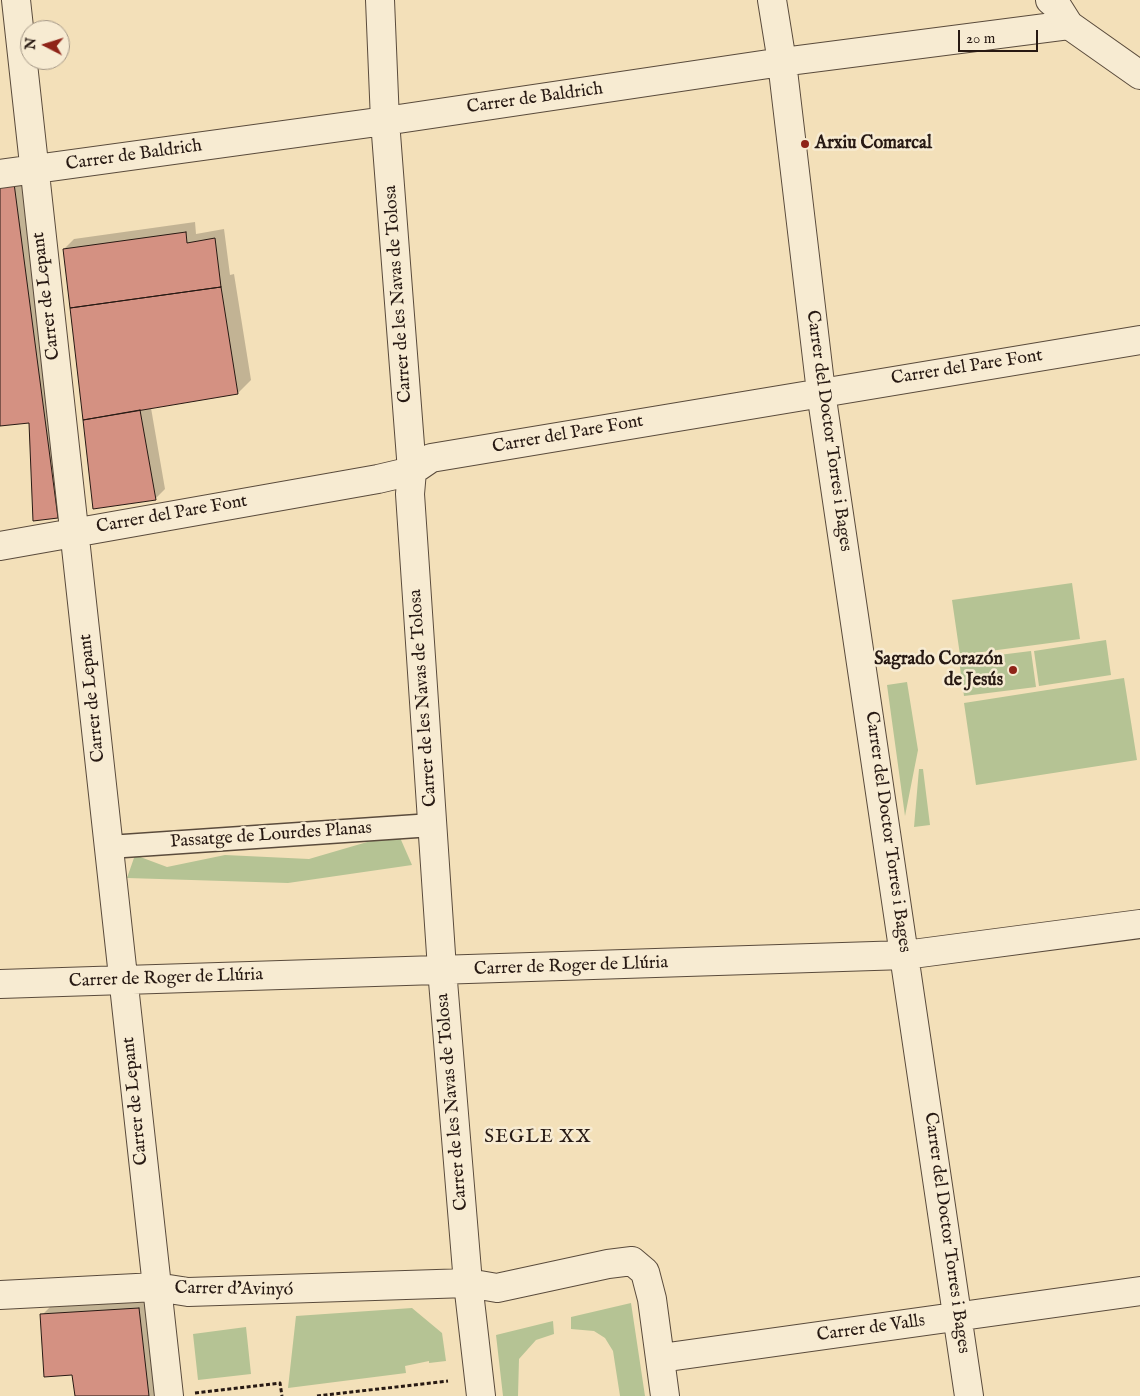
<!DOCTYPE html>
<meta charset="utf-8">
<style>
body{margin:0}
#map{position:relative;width:1140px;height:1396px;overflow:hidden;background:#f3e0b9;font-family:"IM FELL English",serif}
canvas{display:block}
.north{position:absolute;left:20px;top:20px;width:50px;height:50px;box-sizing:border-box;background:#f7ebd2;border:1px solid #a49786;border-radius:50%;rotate:275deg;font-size:14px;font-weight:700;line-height:20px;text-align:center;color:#271913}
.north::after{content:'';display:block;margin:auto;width:18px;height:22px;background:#8f2418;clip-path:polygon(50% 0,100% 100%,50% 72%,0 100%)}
.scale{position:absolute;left:958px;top:30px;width:80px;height:22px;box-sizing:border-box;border:2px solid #271913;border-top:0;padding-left:6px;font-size:15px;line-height:18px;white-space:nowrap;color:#271913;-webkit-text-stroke:4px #f7ebd2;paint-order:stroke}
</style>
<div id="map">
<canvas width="1140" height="1396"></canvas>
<div class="north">N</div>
<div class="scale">20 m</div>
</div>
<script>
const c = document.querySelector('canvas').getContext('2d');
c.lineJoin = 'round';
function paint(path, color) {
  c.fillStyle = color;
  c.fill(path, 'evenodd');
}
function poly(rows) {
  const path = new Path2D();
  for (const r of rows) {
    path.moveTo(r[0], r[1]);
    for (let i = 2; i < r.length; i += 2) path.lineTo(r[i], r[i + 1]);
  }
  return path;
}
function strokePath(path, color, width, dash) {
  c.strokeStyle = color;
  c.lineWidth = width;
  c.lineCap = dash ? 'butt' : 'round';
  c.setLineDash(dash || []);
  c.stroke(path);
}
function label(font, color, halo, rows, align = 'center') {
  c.font = font + ' "IM FELL English",serif';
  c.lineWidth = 5;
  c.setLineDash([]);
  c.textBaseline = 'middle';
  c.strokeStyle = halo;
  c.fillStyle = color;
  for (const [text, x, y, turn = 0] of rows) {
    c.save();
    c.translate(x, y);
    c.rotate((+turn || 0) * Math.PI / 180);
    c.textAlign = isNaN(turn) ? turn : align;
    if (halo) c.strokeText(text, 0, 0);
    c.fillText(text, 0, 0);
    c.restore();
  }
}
paint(poly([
 [1072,583,1080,639,960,655,952,600],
 [1106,640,1111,675,1039,686,1034,651],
 [1031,651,1036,687,964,696,959,660],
 [1124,678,1137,760,976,785,964,703],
 [907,682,918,750,905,816,887,685],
 [919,769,923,769,930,825,914,827],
 [398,833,412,865,288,883,127,878,135,855,167,867,225,855,309,859],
 [631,1303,645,1396,620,1396,613,1351,605,1338,594,1331,571,1329,571,1317],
 [412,1308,442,1333,446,1361,429,1363,429,1361,405,1366,406,1373,288,1388,296,1316],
 [553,1321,554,1334,536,1340,519,1359,518,1396,503,1396,496,1335],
 [246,1327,251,1374,198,1380,193,1334]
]), '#b5c394');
paint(poly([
 [27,170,71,503,57,516,31,421,0,426,0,174],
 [195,222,196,234,224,229,230,275,234,274,251,380,238,393,151,408,165,489,155,499,64,249,74,239],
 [152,1296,163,1396,76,1396,74,1374,42,1315,55,1302]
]), '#0003');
const building = poly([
 [14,183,58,518,33,521,29,423,0,426,0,185,14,183],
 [186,232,187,243,215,238,221,287,70,308,63,249,186,232],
 [221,287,238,394,83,420,70,308,221,287],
 [140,410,156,500,93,509,83,420,140,410],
 [139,1308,149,1396,75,1396,72,1375,44,1377,40,1314,139,1308]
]);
paint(building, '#d49182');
strokePath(building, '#271913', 1);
const pedestrian = poly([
 [109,847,432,825]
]);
const minor = poly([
 [16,0,169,1396],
 [380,0,385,121,412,471,410,494,442,969,468,1283,481,1396],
 [772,0,782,62,821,392,969,1396],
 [0,174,385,121,782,62,1069,25],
 [0,546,378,479,412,471,431,458,1140,340],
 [0,984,905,955,1140,924],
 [0,1295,156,1287,188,1292,468,1283,497,1288,608,1264,632,1261,645,1272,652,1299,665,1396],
 [661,1358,1140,1291]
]);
const tertiary = poly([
 [1050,0,1057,6,1069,25,1140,75]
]);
strokePath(pedestrian, '#5a4b3c', 25);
strokePath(minor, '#5a4b3c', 30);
strokePath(tertiary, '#5a4b3c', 30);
strokePath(poly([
 [195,1393,280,1383,282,1396],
 [317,1396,448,1381]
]), '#271913', 3, [4, 2.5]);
strokePath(pedestrian, '#f7ebd2', 22);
strokePath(minor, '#f7ebd2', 28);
strokePath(tertiary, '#f7ebd2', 28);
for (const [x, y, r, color] of [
 [805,144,5,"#8f2418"],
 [1013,670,5,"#8f2418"]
]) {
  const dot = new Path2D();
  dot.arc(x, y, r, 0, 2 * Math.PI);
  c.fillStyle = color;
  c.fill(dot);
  strokePath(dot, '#f7ebd2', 2);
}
label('18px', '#271913', '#f7ebd2', [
 ["Carrer de Baldrich",535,99,-8],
 ["Carrer de Baldrich",134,156,-8],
 ["Carrer de les Navas de Tolosa",399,294,-94],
 ["Carrer de Lepant",47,296,-97],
 ["Carrer del Pare Font",967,368,-9],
 ["Carrer del Doctor Torres i Bages",828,431,82],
 ["Carrer del Pare Font",568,435,-10],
 ["Carrer del Pare Font",172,515,-10],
 ["Carrer de Lepant",93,698,-96],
 ["Carrer de les Navas de Tolosa",424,698,-94],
 ["Carrer del Doctor Torres i Bages",887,832,82],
 ["Passatge de Lourdes Planas",271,836,-4],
 ["Carrer de Roger de Llúria",571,967,-2],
 ["Carrer de Roger de Llúria",166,979,-2],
 ["Carrer de Lepant",136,1101,-96],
 ["Carrer de les Navas de Tolosa",453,1102,-95],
 ["Carrer del Doctor Torres i Bages",946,1233,82],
 ["Carrer d'Avinyó",234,1290,1],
 ["Carrer de Valls",871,1329,-8]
]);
label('bold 18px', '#271913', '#f7ebd2', [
 ["Arxiu Comarcal",815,144],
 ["Sagrado Corazón",1003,660,"right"],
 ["de Jesús",1003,681,"right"]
], 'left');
c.letterSpacing = '1px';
label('19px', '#271913', '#f7ebd2', [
 ["SEGLE XX",538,1138]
]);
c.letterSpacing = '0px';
</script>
